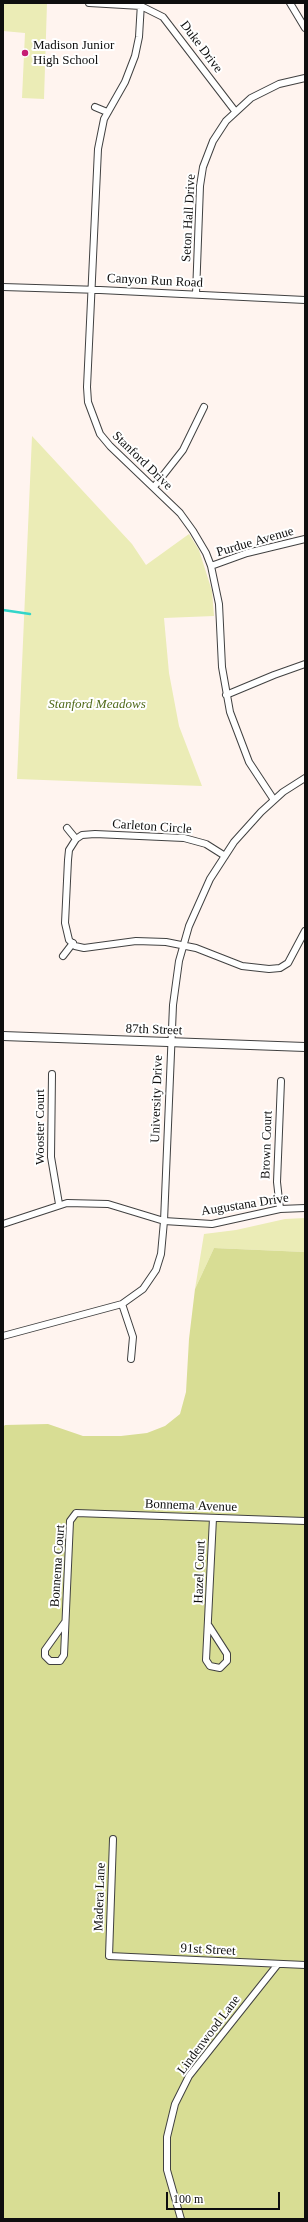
<!DOCTYPE html>
<style>
body{margin:0}
#map{position:relative;width:308px;height:2222px;overflow:hidden;background:#fff4ef;font-family:Georgia,serif}
canvas{display:block}
.frame{position:absolute;inset:0;border:4px solid #0e0e0e;pointer-events:none}
.scale{position:absolute;left:166px;top:2192px;width:114px;height:18px;box-sizing:border-box;border:2px solid #0e0e0e;border-top:0;padding-left:5px;font-size:12px;line-height:14px;white-space:nowrap;color:#0e0e0e;-webkit-text-stroke:3px #fff;paint-order:stroke}
</style>
<div id="map">
<canvas width="308" height="2222"></canvas>
<div class="frame"></div>
<div class="scale">100 m</div>
</div>
<script>
const c = document.querySelector('canvas').getContext('2d');
c.lineJoin = 'round';
function paint(path, color) {
  c.fillStyle = color;
  c.fill(path, 'evenodd');
}
function poly(rows) {
  const path = new Path2D();
  for (const r of rows) {
    path.moveTo(r[0], r[1]);
    for (let i = 2; i < r.length; i += 2) path.lineTo(r[i], r[i + 1]);
  }
  return path;
}
function strokePath(path, color, width, dash) {
  c.strokeStyle = color;
  c.lineWidth = width;
  c.lineCap = dash ? 'butt' : 'round';
  c.setLineDash(dash || []);
  c.stroke(path);
}
function label(font, color, halo, rows, align = 'center') {
  c.font = font + ' Georgia,serif';
  c.lineWidth = 4;
  c.setLineDash([]);
  c.textBaseline = 'middle';
  c.strokeStyle = halo;
  c.fillStyle = color;
  for (const [text, x, y, turn = 0] of rows) {
    c.save();
    c.translate(x, y);
    c.rotate((+turn || 0) * Math.PI / 180);
    c.textAlign = isNaN(turn) ? turn : align;
    if (halo) c.strokeText(text, 0, 0);
    c.fillText(text, 0, 0);
    c.restore();
  }
}
paint(poly([
 [3,3,47,3,44,99,22,98,25,33,3,31],
 [32,436,132,544,146,565,189,534,199,550,212,591,214,616,164,618,169,673,179,726,202,786,17,779],
 [305,1218,305,1252,214,1248,195,1289,204,1234,236,1230,285,1219]
]), '#ebecb6');
paint(poly([
 [214,1248,305,1252,305,2219,3,2219,3,1427,5,1425,48,1424,83,1436,121,1436,147,1433,165,1426,180,1414,186,1392,189,1339,195,1289]
]), '#d8dd94');
strokePath(poly([
 [3,610,30,614]
]), '#33d5c9', 2.5);
const minor = poly([
 [89,3,141,6,163,17,235,111],
 [141,3,139,37,135,56,125,82,104,119,98,149,87,387,88,402,100,434,110,446,180,513,193,531,206,553,211,566,219,604,222,667,230,712,249,762,274,800],
 [290,3,305,28],
 [95,107,107,112],
 [3,287,100,290,305,300],
 [196,294,200,186,203,167,213,141,226,121,251,98,279,84,305,78],
 [154,487,183,450,204,407],
 [211,566,247,553,305,539],
 [226,695,274,675,305,664],
 [67,828,76,839],
 [225,856,206,844,184,838,95,834,82,835,76,839,69,850,68,860,65,923,69,940,75,946,84,948,136,941,166,942,196,948,242,966,269,969,280,968,288,963,305,931],
 [63,956,73,943],
 [52,1074,51,1157,59,1204],
 [280,1209,277,1182,281,1081],
 [3,1224,67,1203,108,1204,164,1221,212,1224,280,1209,305,1208],
 [122,1304,133,1337,131,1359],
 [3,1336,122,1304,143,1289,156,1270,161,1254,164,1221,173,1005,179,961,189,926,210,879,234,842,261,812,283,792,305,778],
 [65,1622,45,1650,45,1656,50,1661,60,1661,64,1655,70,1521,76,1513,305,1521],
 [209,1626,227,1654,227,1661,220,1668,210,1666,206,1660,213,1518],
 [113,1839,109,1956,305,1965],
 [181,2219,167,2170,167,2137,175,2104,189,2076,278,1964]
]);
const tertiary = poly([
 [3,1036,305,1047]
]);
strokePath(minor, '#414141', 8);
strokePath(tertiary, '#414141', 10);
strokePath(minor, '#fff', 6);
strokePath(tertiary, '#fff', 8);
for (const [x, y, r, color] of [
 [25,53,4,"#c61e75"]
]) {
  const dot = new Path2D();
  dot.arc(x, y, r, 0, 2 * Math.PI);
  c.fillStyle = color;
  c.fill(dot);
  strokePath(dot, '#fff', 1.5);
}
label('13px', '#0e0e0e', '#fff', [
 ["Madison Junior",33,46],
 ["High School",33,61]
], 'left');
label('13px', '#0e0e0e', '#fff', [
 ["Duke Drive",201,47,53],
 ["Seton Hall Drive",189,218,-87],
 ["Canyon Run Road",155,281,3],
 ["Stanford Drive",142,461,44],
 ["Purdue Avenue",255,542,-16],
 ["Carleton Circle",152,827,4],
 ["87th Street",154,1030,2],
 ["University Drive",157,1099,-88],
 ["Wooster Court",41,1127,-90],
 ["Brown Court",267,1145,-88],
 ["Augustana Drive",245,1205,-9],
 ["Bonnema Avenue",191,1506,2],
 ["Bonnema Court",58,1566,-86],
 ["Hazel Court",200,1572,-88],
 ["Madera Lane",100,1897,-88],
 ["91st Street",208,1950,3],
 ["Lindenwood Lane",209,2035,-53]
]);
label('italic 13px', '#506a1a', '#fff', [
 ["Stanford Meadows",97,705]
]);
</script>
